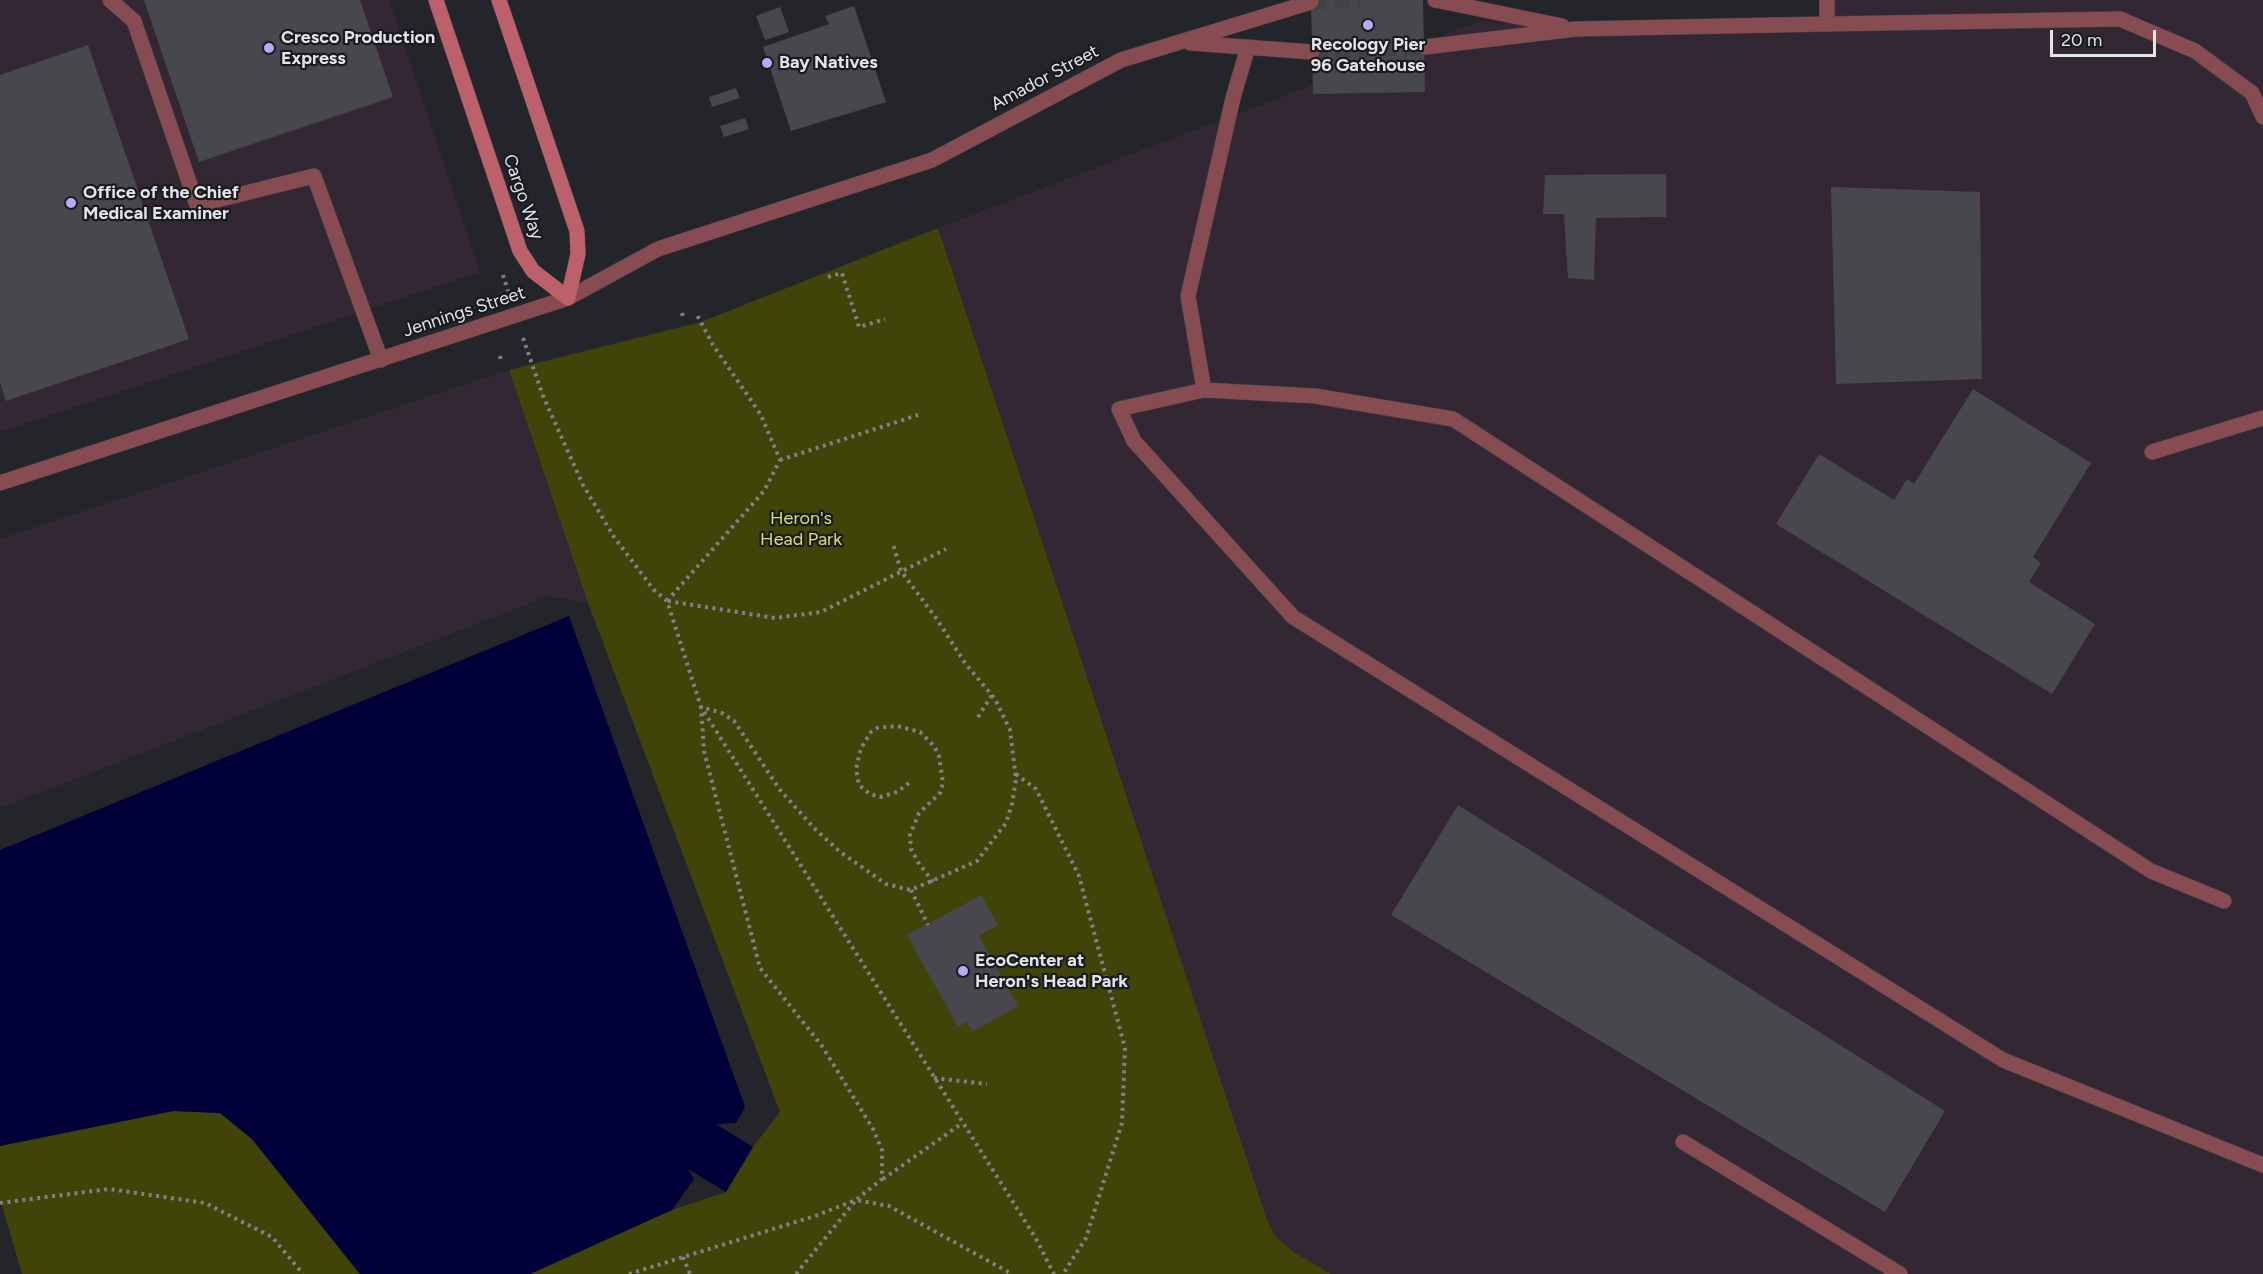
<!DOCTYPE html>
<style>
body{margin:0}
#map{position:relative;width:2263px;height:1274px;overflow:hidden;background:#23252a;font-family:Figtree,sans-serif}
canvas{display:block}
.scale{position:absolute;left:2050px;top:30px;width:106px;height:27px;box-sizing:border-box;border:3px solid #e2e4e8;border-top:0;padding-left:8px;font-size:18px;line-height:21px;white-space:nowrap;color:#e2e4e8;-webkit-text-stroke:4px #191b20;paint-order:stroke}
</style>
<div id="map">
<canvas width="2263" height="1274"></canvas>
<div class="scale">20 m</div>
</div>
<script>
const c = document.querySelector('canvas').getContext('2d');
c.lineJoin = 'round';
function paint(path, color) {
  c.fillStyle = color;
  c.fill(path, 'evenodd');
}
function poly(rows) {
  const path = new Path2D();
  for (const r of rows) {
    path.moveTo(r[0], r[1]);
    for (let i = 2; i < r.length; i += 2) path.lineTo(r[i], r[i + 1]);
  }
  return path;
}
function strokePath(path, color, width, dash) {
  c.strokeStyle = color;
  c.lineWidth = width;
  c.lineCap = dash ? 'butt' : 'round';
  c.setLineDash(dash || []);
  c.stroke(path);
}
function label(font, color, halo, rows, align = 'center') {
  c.font = font + ' Figtree,sans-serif';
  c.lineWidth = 4.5;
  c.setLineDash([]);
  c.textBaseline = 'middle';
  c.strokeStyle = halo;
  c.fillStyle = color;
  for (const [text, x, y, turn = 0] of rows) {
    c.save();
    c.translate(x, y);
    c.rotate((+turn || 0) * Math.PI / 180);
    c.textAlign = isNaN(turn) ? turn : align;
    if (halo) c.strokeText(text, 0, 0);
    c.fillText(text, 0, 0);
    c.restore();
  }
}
paint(poly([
 [0,0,389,0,480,272,0,432],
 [1827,0,2263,0,2263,1274,1331,1274,1292,1251,1274,1235,1266,1217,938,228,1481,21,1576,29,1827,24],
 [509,370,588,603,549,596,0,808,0,539]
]), '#342734');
paint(poly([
 [938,228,1266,1217,1274,1235,1292,1251,1331,1274,530,1274,672,1210,726,1192,753,1147,780,1112,588,603,509,370,701,322],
 [174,1111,220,1113,252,1139,360,1274,22,1274,0,1199,0,1146]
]), '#404409');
paint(poly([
 [569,616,745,1107,736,1123,716,1124,753,1147,726,1192,688,1169,694,1179,672,1210,530,1274,360,1274,252,1139,220,1113,173,1111,0,1146,0,850]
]), '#010039');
paint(poly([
 [144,0,360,0,393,97,199,162],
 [1311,0,1423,0,1425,92,1313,94],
 [854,6,886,102,791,131,763,47,829,24,825,16],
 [780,7,789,32,765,40,756,16],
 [88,45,189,339,6,401,0,382,0,75],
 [736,88,740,98,712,107,709,97],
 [745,118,749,129,724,137,720,126],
 [1666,174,1666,217,1596,218,1594,280,1568,278,1564,214,1543,214,1545,175],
 [1831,187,1980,192,1982,379,1836,384],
 [1973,389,2091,463,2033,557,2041,563,2029,582,2095,624,2052,694,1776,524,1819,454,1894,500,1907,479,1914,484],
 [1458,805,1945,1111,1885,1212,1391,915],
 [981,895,998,925,979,936,1018,1006,972,1032,967,1022,958,1027,907,935]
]), '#48474d');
strokePath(poly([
 [1311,2,1360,0],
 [1312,52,1425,47]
]), '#404246', 15, [15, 8]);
const service = poly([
 [110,0,134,21,197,205,314,176,381,360],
 [1827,24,2120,19,2195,51,2252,93,2263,117],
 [1204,390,1188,296,1233,98,1248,47],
 [2152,452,2263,418],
 [2224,901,2151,871,1453,419,1315,396,1204,390,1119,409,1134,441,1293,617,2003,1060,2263,1165],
 [1683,1142,1900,1274]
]);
const minor = poly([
 [1435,0,1562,26],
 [1190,43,1312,52],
 [1425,47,1576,29,1827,24,1827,0],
 [0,483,568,298,658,249,932,160,1121,60,1311,2]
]);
const secondary = poly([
 [436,0,520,251,533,271,568,298,578,254,577,231,499,0]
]);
strokePath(service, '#3e4045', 16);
strokePath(minor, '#3e4045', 16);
strokePath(secondary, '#3e4045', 16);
strokePath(poly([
 [503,275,508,291],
 [828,277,842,273,859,327,885,319],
 [682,313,684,320],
 [523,338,543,396,583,485,614,537,654,590,667,601,701,707,1035,1237,1054,1274],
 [500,356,502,363],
 [780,460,918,415],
 [667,601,764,491,780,460,761,415,713,345,697,315],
 [668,601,775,618,821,612,946,549],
 [978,717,992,695],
 [1016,774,1036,789,1079,876,1125,1048,1122,1123,1086,1238,1063,1274],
 [909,783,897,792,880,797,870,794,859,785,856,769,861,748,871,732,877,728,897,726,920,732,934,746,939,756,943,783,940,793,919,813,910,835,911,849,918,862,933,882],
 [911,890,928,925],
 [934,1078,987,1084],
 [883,1179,961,1124],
 [0,1203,109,1189,205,1203,272,1237,303,1274],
 [683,1257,690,1274],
 [629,1274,815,1216,856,1200,882,1179,882,1150,873,1129,822,1046,760,968,704,751,701,707,722,713,734,721,780,790,814,828,839,851,886,884,911,890,977,861,1006,823,1012,804,1016,779,1010,730,995,699,965,663,936,618,901,571,893,544],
 [796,1274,856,1200,889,1206,1012,1274]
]), '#808286', 4, [3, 4.5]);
strokePath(service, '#864c52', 15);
strokePath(minor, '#864c52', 15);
strokePath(secondary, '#bc616b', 15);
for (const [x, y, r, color] of [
 [1368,25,6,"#b7abf7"],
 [269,48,6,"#b7abf7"],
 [767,63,6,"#b7abf7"],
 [71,203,6,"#b7abf7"],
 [963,971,6,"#b7abf7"]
]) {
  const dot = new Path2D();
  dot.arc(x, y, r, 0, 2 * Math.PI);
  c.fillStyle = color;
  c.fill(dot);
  strokePath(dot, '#191b20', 2);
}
label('bold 18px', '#e2e4e8', '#191b20', [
 ["Cresco Production",281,38],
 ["Express",281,59],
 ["Recology Pier",1368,45,"center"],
 ["96 Gatehouse",1368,66,"center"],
 ["Bay Natives",779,63],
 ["Office of the Chief",83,193],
 ["Medical Examiner",83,214],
 ["EcoCenter at",975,961],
 ["Heron's Head Park",975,982]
], 'left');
label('18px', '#e2e4e8', '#191b20', [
 ["Amador Street",1045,78,-28],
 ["Cargo Way",523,197,71],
 ["Jennings Street",464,312,-18]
]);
label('18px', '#d6e16b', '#191b20', [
 ["Heron's",801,519],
 ["Head Park",801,540]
]);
</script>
